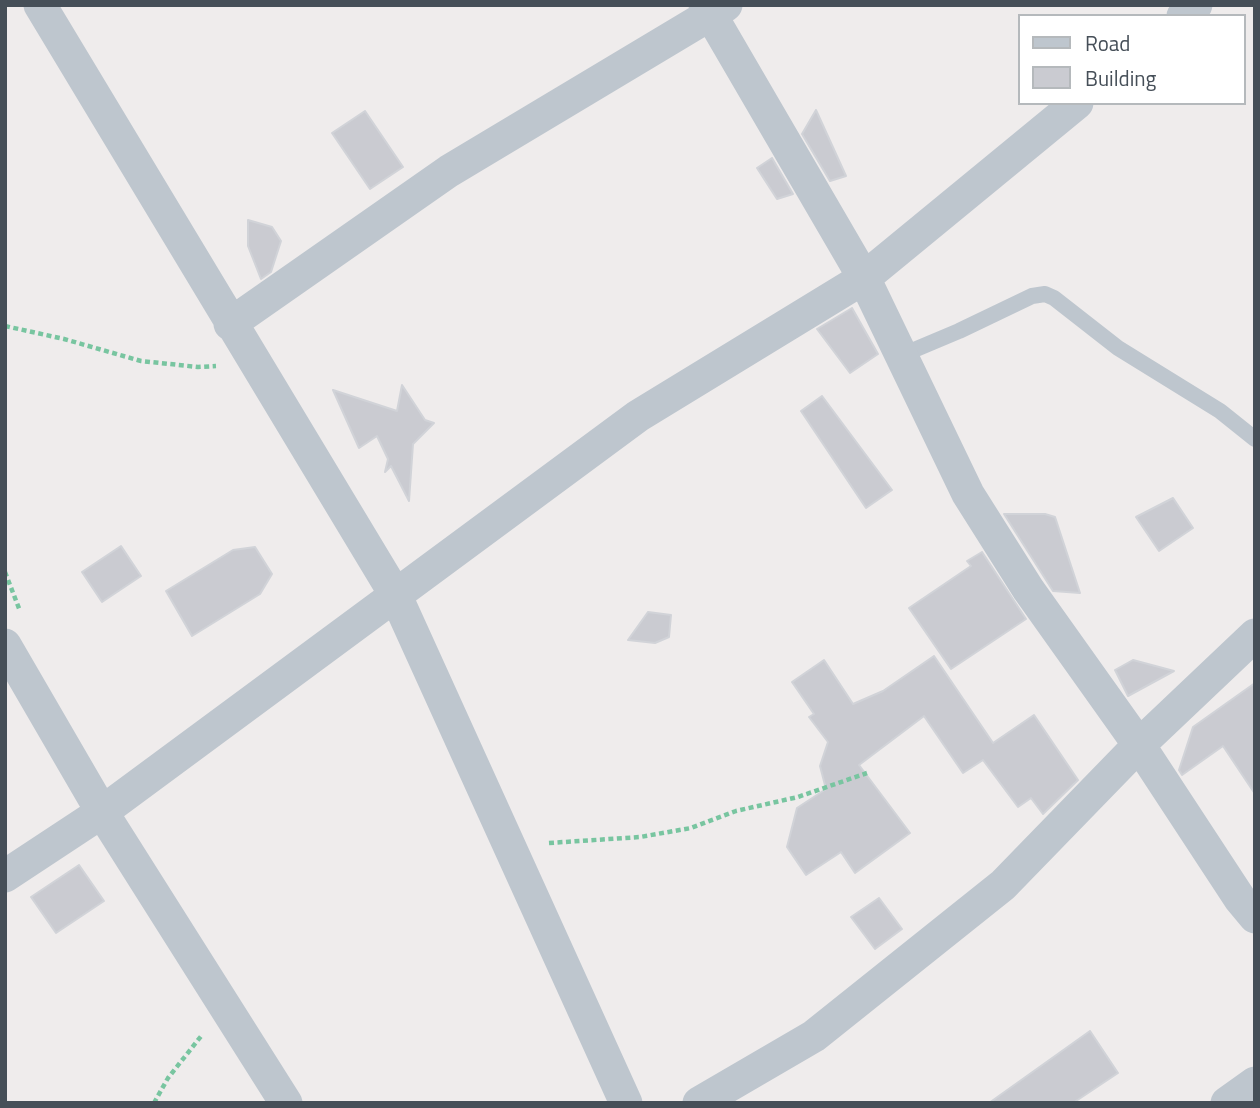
<!DOCTYPE html>
<style>
body{margin:0}
#map{position:relative;width:1260px;height:1108px;overflow:hidden;background:#efecec;font-family:"Titillium Web",sans-serif}
canvas{display:block}
.frame{position:absolute;inset:0;border:7px solid #464f58;pointer-events:none}
.legend{position:absolute;left:1018px;top:14px;width:228px;height:91px;box-sizing:border-box;background:#fff;border:2px solid #b5b9bc;margin:0;padding:9px 12px;list-style:none;font-size:21px;color:#464f58}
.legend li{display:flex;align-items:center;gap:14px;height:35px}
.legend b{width:35px;border:2px solid #b5b9bc}
</style>
<div id="map">
<canvas width="1260" height="1108"></canvas>
<div class="frame"></div>
<ul class="legend">
<li><b style="height:9px;background:#bec6ce"></b>Road</li>
<li><b style="height:19px;background:#cacbd1"></b>Building</li>
</ul>
</div>
<script>
const c = document.querySelector('canvas').getContext('2d');
c.lineJoin = 'round';
function paint(path, color) {
  c.fillStyle = color;
  c.fill(path, 'evenodd');
}
function poly(rows) {
  const path = new Path2D();
  for (const r of rows) {
    path.moveTo(r[0], r[1]);
    for (let i = 2; i < r.length; i += 2) path.lineTo(r[i], r[i + 1]);
  }
  return path;
}
function strokePath(path, color, width, dash) {
  c.strokeStyle = color;
  c.lineWidth = width;
  c.lineCap = dash ? 'butt' : 'round';
  c.setLineDash(dash || []);
  c.stroke(path);
}
const building = poly([
 [816,110,846,176,830,181,802,134,816,110],
 [365,111,403,167,370,189,332,133,365,111],
 [772,158,793,194,777,199,757,168,772,158],
 [248,220,272,227,281,241,271,272,261,279,248,246,248,220],
 [852,308,878,354,850,373,817,329,852,308],
 [402,385,425,420,434,423,413,444,409,501,391,466,385,472,388,459,377,436,359,448,333,390,397,411,402,385],
 [822,396,892,490,866,508,801,411,822,396],
 [1173,498,1193,528,1159,551,1136,517,1173,498],
 [1004,514,1045,514,1055,517,1080,593,1053,591,1004,514],
 [121,546,141,576,102,602,82,572,121,546],
 [255,547,272,574,260,594,192,636,166,591,233,550,255,547],
 [982,552,1026,619,951,669,909,608,971,566,967,561,982,552],
 [648,612,671,615,669,637,655,643,628,640,648,612],
 [934,656,993,743,1034,715,1078,780,1043,814,1031,798,1018,807,983,760,963,773,924,716,859,765,910,833,855,873,841,852,806,875,787,847,797,808,826,789,820,766,828,742,809,717,814,714,792,682,824,660,853,704,883,691,934,656],
 [1133,660,1174,671,1128,696,1115,670,1133,660],
 [1255,683,1255,794,1223,746,1182,775,1179,770,1193,727,1255,683],
 [79,865,104,901,56,933,31,897,79,865],
 [879,898,902,929,875,949,851,917,879,898],
 [1090,1031,1118,1073,1073,1103,989,1103,1090,1031]
]);
paint(building, '#cacbd1');
strokePath(building, '#d1d3d8', 2);
strokePath(poly([
 [5,326,64,339,141,361,198,367,216,366],
 [5,572,20,611],
 [549,843,640,837,691,828,736,811,798,797,867,773],
 [154,1103,168,1078,202,1035]
]), '#78c5a0', 4.5, [5, 3.5]);
strokePath(poly([
 [902,355,959,331,1032,296,1045,294,1054,298,1118,348,1220,411,1255,439]
]), '#bec6ce', 16);
strokePath(poly([
 [40,5,395,594,626,1103],
 [705,5,864,278,968,494,1028,589,1139,745,1240,899,1255,917],
 [1183,16,1196,5],
 [230,324,449,171,726,5],
 [5,645,102,812,286,1103],
 [5,876,102,812,638,416,864,278,1077,103],
 [699,1103,814,1036,1003,885,1139,745,1255,635],
 [1227,1103,1255,1083]
]), '#bec6ce', 33);
</script>
